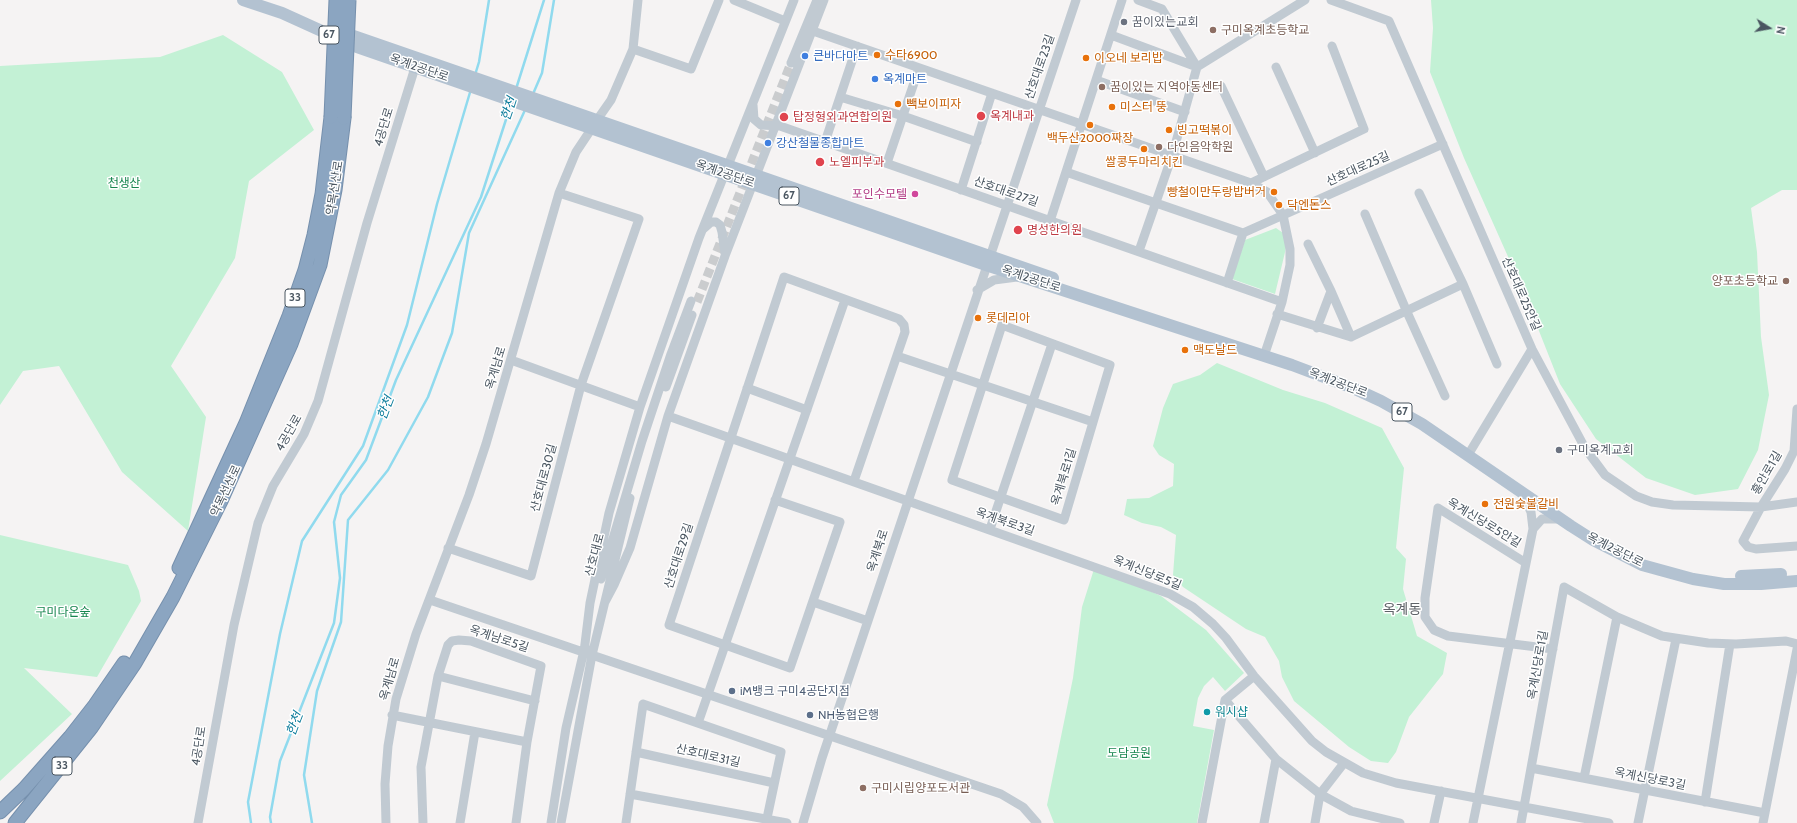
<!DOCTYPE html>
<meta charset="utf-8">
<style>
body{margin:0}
#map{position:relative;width:1797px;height:823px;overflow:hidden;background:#f5f3f3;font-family:Cabin,sans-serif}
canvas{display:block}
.north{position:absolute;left:1749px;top:8px;width:40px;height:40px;-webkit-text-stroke:3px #fff;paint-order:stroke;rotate:101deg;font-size:11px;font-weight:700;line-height:16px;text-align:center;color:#4a5661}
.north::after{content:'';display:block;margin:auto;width:14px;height:18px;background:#4a5661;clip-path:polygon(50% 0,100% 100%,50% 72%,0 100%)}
</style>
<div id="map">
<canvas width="1797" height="823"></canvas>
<div class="north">N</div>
</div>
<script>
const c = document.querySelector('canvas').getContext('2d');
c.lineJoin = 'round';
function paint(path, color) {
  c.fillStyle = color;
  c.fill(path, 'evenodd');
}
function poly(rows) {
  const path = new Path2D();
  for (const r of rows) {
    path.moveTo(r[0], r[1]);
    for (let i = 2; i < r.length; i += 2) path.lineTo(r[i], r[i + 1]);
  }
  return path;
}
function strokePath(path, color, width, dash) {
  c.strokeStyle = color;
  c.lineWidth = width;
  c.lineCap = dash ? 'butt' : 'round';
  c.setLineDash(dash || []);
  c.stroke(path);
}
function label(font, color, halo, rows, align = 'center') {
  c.font = font + ' Cabin,"Noto Sans KR",sans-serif';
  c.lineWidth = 3;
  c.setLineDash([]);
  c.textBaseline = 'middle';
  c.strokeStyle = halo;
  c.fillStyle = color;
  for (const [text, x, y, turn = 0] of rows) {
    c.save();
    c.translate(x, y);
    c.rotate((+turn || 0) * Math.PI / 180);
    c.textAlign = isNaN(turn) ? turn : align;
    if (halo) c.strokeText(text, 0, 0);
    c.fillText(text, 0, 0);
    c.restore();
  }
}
paint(poly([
 [1431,0,1797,0,1797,190,1782,190,1751,208,1757,252,1761,337,1769,395,1758,450,1738,489,1695,495,1646,478,1596,439,1560,384,1522,288,1464,158,1430,72,1433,28],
 [223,35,282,72,314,130,249,181,235,258,171,366,206,417,188,531,122,472,59,366,23,371,0,405,0,66,160,57],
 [1276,228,1286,235,1286,248,1275,294,1232,279,1245,240],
 [1217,363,1283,390,1325,403,1382,428,1404,468,1396,548,1406,559,1403,589,1417,636,1447,653,1443,674,1409,717,1396,752,1388,763,1371,761,1349,747,1294,701,1282,677,1279,661,1265,637,1246,629,1183,587,1173,575,1176,535,1161,527,1142,523,1124,515,1127,499,1149,498,1173,486,1174,464,1159,455,1153,446,1163,408,1173,384,1200,375],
 [0,535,128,565,139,591,141,601,97,677,24,668,72,714,0,781],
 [1095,566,1161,596,1206,630,1244,673,1225,691,1213,677,1204,686,1198,698,1193,726,1214,730,1197,823,1054,823,1047,805,1073,678,1082,607]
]), '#c3f1d5');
strokePath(poly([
 [475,75,479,62,489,0],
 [516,89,544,0],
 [533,94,542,73,554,0],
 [251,823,248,802,280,634,302,541,363,446,407,325,437,204,471,89],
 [271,823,270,817,280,761,334,623,340,578,334,522,341,495,366,460,396,380,481,197,511,104],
 [312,823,304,775,317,691,341,622,348,520,388,470,428,397,452,333,469,233,525,110]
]), '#90daee', 2.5);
strokePath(poly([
 [697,302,791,63]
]), '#caccce', 9, [9, 4.5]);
const highway = poly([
 [179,568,246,423,289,316,305,270,314,235,322,194,331,117],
 [0,812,24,789,70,737,95,705,124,663],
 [15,823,91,728,135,663,173,597,221,501,291,344,320,265,335,190,344,118]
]);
strokePath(highway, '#7690ad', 15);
strokePath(poly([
 [734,0,785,21],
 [1138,0,1162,9,1197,67],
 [1331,0,1389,21,1532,349,1585,448,1605,475,1636,496,1652,502,1673,505,1761,507,1797,502],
 [813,31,1251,183,1267,192,1283,215,1290,249,1290,265,1282,302,1264,356],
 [1111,35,1197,67],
 [633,49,691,69,719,0],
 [791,63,817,0],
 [1276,67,1315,153],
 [1096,80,1185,112],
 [1221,86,1264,177],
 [840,97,903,116,977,142],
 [753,105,754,119,761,125,780,126,1282,302],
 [597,120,611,100,633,49,638,0],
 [825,142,857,46],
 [887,163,919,68],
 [1066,172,1243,233,1443,144],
 [1251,183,1364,129,1332,46],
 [961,190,992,93],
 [1365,214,1407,312,1445,396],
 [1050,221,1122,0],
 [703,229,711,222,716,222,720,225,722,232,725,253],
 [1308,244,1331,291,1317,328],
 [1139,251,1172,156,1197,67,1305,0],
 [1227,283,1243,233],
 [1463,284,1497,364],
 [977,290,994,280,1017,277],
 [1331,291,1351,337],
 [1277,314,1351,337,1463,284,1419,193],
 [1002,325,1110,365,1064,520,952,480,1002,325],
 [897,356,1093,422],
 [511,360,640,407],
 [666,387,692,315],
 [747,388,807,410],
 [1797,409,1794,451,1785,469,1761,507,1743,541,1748,547,1756,549,1797,546],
 [668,416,1170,594,1193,607,1213,624,1226,638,1254,676,1312,741,1326,752,1363,773,1396,783,1609,823],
 [1468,455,1532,349],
 [775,500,840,522,790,668,669,625,784,277,899,319,904,325,905,332,854,481],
 [990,529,1052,344],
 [1533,529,1542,519,1560,519],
 [448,548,531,576,581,385,639,219,559,193],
 [1526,563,1438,508,1425,598,1425,617,1434,630,1448,636,1553,649],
 [601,579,642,441,671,354,691,301],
 [430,600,1001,794,1023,807,1037,823],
 [605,602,614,585,630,548,668,416,725,256,824,0],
 [813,602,868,621],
 [584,652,590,603,609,513,640,407,699,238,794,0],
 [438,676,535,701],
 [1225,700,1276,759,1320,794,1351,811,1400,823],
 [392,715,527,742],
 [698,723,845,300],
 [636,752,774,783],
 [1531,768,1765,813],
 [1584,778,1617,617],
 [630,794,787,823],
 [1705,802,1730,644],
 [198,823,234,625,258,523,273,486,304,434,318,401,367,223,417,61],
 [386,823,385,784,388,746,396,699,416,634,469,495,486,444,559,193,576,152,592,128],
 [423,823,421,767,438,676,448,645,452,641,459,640,471,641,541,666,527,742,516,823],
 [460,823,475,732],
 [551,823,566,728,585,646],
 [561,823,592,655,630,498],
 [626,823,643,704,781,752,766,823],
 [803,823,822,758,1076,0],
 [1202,823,1225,700,1254,676],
 [1264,823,1276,759],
 [1315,823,1320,794,1344,763],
 [1434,823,1441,791],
 [1473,823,1533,529,1531,512,1523,495],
 [1521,823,1564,587,1617,617,1662,636,1708,643,1736,644,1786,641,1797,644],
 [1638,823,1676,639],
 [1763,823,1797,649]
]), '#c1cad2', 9);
strokePath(poly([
 [243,0,282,13,357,47,986,265,1292,365,1353,388,1381,401,1422,424,1571,526,1593,540,1642,565,1693,579,1724,584,1761,584,1797,581],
 [339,31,1053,278],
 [1741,576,1781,574]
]), '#b3c2d1', 12);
strokePath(highway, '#8ba5c1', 13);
const highwayBridge = poly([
 [331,117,336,0],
 [344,118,349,0]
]);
strokePath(highwayBridge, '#7690ad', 15, []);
strokePath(highwayBridge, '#8ba5c1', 13);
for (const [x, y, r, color] of [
 [1124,22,4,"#6b7280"],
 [1213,30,4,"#8d6e63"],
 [877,55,4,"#e8710a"],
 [805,56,4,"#3f7fe0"],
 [1086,58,4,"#e8710a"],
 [875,79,4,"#3f7fe0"],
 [1102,87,4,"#8d6e63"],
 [898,104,4,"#e8710a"],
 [1112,107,4,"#e8710a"],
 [981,116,5,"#e0444e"],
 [784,117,5,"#e0444e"],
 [1090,125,4,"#e8710a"],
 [1169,130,4,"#e8710a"],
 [768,143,4,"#3f7fe0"],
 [1159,147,4,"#8d6e63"],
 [1144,149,4,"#e8710a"],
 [820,162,5,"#e0444e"],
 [1274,192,4,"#e8710a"],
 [915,194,4,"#d1479c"],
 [1279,205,4,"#e8710a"],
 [1018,230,5,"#e0444e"],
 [1786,281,4,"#8d6e63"],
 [978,318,4,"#e8710a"],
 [1185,350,4,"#e8710a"],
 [1559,450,4,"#6b7280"],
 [1485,504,4,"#e8710a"],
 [732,691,4,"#5c6f8a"],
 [1207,712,4,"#0f9aa8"],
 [810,715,4,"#5c6f8a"],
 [863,788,4,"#8d6e63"]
]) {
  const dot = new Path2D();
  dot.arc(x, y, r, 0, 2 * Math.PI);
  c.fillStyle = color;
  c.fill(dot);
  strokePath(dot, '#fff', 1.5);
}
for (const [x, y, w] of [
 [329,35,20],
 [789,196,20],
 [295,298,20],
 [1402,412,20],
 [62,766,20]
]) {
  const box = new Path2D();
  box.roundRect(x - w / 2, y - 9, w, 18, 3);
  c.fillStyle = '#fff';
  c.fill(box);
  strokePath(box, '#4a5661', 1);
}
label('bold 11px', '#4a5661', null, [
 ["67",329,35],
 ["67",789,196],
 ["33",295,298],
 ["67",1402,412],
 ["33",62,766]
]);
label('12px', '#5b616d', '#fff', [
 ["꿈이있는교회",1132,22],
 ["구미옥계교회",1567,450]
], 'left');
label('12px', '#785e54', '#fff', [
 ["구미옥계초등학교",1221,30],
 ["꿈이있는 지역아동센터",1110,87],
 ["다인음악학원",1167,147],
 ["양포초등학교",1778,281,"right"],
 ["구미시립양포도서관",871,788]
], 'left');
label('12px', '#c56008', '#fff', [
 ["수타6900",885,55],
 ["이오네 보리밥",1094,58],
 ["빽보이피자",906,104],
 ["미스터 뚱",1120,107],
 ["빙고떡볶이",1177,130],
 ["백두산2000짜장",1090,138,"center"],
 ["쌀콩두마리치킨",1144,162,"center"],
 ["빵철이만두랑밥버거",1266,192,"right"],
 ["닥엔돈스",1287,205],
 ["롯데리아",986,318],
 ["맥도날드",1193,350],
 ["전원숯불갈비",1493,504]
], 'left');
label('12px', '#366cbe', '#fff', [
 ["큰바다마트",813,56],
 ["옥계마트",883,79],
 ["강산철물종합마트",776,143]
], 'left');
label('12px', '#4a5661', '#fff', [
 ["산호대로23길",1040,67,-71],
 ["옥계2공단로",419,68,19],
 ["4공단로",384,127,-73],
 ["산호대로25길",1358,169,-24],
 ["옥계2공단로",725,174,19],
 ["약목선산로",335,188,-81],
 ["산호대로27길",1006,192,19],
 ["옥계2공단로",1031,279,18],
 ["산호대로25안길",1521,294,66],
 ["옥계남로",496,368,-73],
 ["옥계2공단로",1338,383,21],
 ["4공단로",289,433,-60],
 ["흥안로1길",1767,473,-60],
 ["옥계북로1길",1064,477,-73],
 ["산호대로30길",544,478,-75],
 ["약목선산로",226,491,-65],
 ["옥계북로3길",1005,522,19],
 ["옥계신당로5안길",1484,523,31],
 ["옥계2공단로",1615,550,27],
 ["옥계북로",878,551,-72],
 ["산호대로",595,555,-75],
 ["산호대로29길",679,556,-72],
 ["옥계신당로5길",1147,573,22],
 ["옥계남로5길",499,639,18],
 ["옥계신당로1길",1538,665,-80],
 ["옥계남로",390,679,-74],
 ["4공단로",199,746,-81],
 ["산호대로31길",708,756,13],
 ["옥계신당로3길",1650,779,11]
]);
label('12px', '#be3a42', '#fff', [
 ["옥계내과",990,116],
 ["탑정형외과연합의원",793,117],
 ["노엘피부과",829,162],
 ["명성한의원",1027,230]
], 'left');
label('12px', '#17864f', '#fff', [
 ["천생산",124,183],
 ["구미다온숲",63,612],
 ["도담공원",1129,753]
]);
label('12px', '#b23c85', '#fff', [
 ["포인수모텔",907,194]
], 'right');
label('12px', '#4e5e75', '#fff', [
 ["iM뱅크 구미4공단지점",740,691],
 ["NH농협은행",818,715]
], 'left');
label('12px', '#0d838f', '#fff', [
 ["워시샵",1215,712]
], 'left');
label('italic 13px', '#0c7c9b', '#fff', [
 ["한천",509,109,-72],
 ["한천",386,408,-69],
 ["한천",295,724,-69]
]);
label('14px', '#5f6368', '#fff', [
 ["옥계동",1402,610]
]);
</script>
